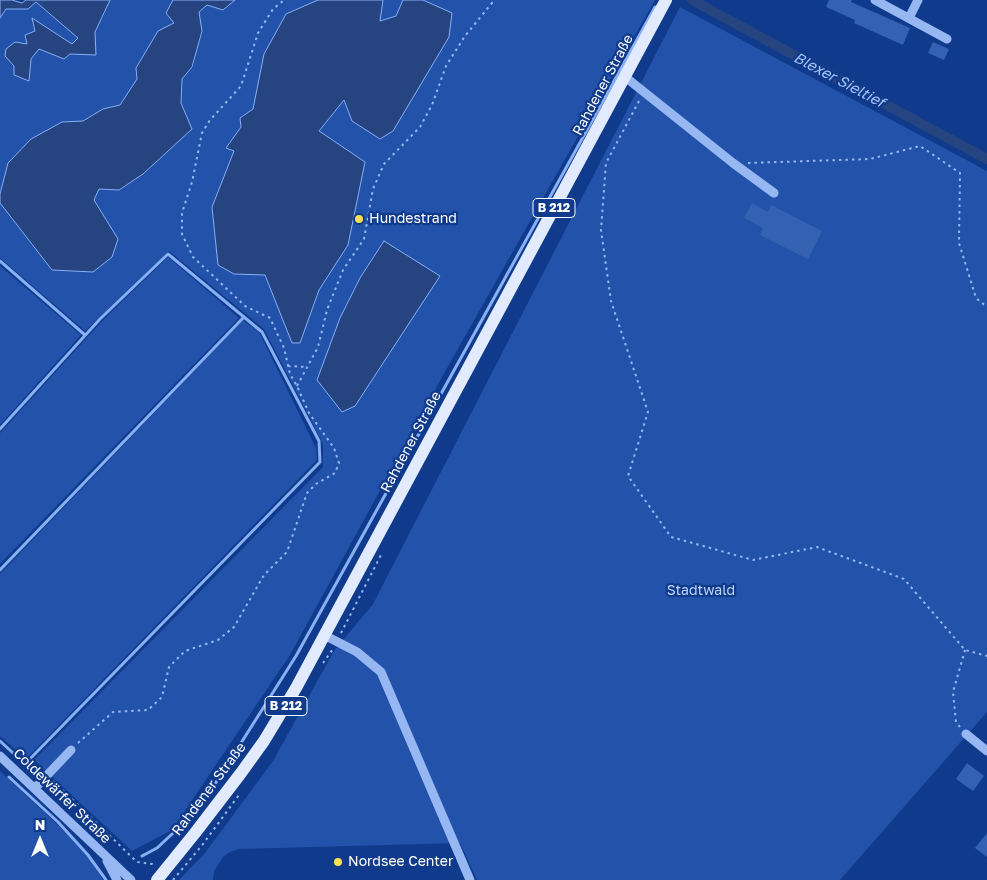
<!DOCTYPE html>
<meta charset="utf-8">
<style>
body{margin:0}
#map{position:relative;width:987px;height:880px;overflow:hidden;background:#103a8b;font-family:"Golos Text",sans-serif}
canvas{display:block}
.north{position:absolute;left:15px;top:815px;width:50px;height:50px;-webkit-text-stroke:4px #103a8b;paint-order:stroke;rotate:0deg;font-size:14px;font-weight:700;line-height:20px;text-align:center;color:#fff}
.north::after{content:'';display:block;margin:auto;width:18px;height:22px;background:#fff;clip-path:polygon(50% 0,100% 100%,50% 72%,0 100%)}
</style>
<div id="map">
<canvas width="987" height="880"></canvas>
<div class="north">N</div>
</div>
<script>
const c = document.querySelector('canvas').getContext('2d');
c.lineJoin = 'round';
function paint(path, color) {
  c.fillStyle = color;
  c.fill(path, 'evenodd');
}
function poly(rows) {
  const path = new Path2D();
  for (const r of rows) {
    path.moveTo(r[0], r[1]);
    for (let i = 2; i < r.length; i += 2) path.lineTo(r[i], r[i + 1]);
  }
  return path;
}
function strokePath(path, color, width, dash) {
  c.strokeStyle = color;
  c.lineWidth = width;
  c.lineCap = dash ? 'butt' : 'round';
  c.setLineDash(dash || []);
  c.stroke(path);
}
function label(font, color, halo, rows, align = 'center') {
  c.font = font + ' "Golos Text",sans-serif';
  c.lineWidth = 4.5;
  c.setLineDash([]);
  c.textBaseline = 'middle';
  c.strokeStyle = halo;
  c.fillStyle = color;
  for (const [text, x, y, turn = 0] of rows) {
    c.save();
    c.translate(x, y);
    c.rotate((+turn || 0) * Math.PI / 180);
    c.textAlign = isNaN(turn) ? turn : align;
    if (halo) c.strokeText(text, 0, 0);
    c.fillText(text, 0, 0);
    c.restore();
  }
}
paint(poly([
 [110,0,173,0,166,13,174,23,158,32,136,68,137,79,120,105,103,109,83,121,62,122,8,163,0,194,0,18,6,9,28,9,36,2,78,38,72,44,32,18,35,31,27,44,15,42,6,49,29,81,31,59,39,49,64,59,95,32],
 [235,0,318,0,286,14,264,54,253,109,240,118,241,127,226,148,234,151,212,207,234,274,265,274,292,342,300,342,319,290,348,245,365,162,319,131,344,100,352,121,380,139,393,131,452,13,423,0,655,0,446,370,290,655,172,830,132,851,34,760,323,467,323,444,264,329,169,251,85,331,0,258,0,203,52,270,118,239,94,200,99,189,120,190,143,174,192,129,181,103,182,79,193,67,202,31,199,12,207,4,223,10],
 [384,241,317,380,340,318,360,278],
 [383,0,403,0,396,16,380,21],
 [680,7,987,171,987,712,840,880,477,880,460,843,239,849,230,852,223,857,214,871,213,880,179,880,205,853,273,761,334,651,373,604],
 [168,257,239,318,0,564,0,433,103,320],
 [0,266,81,335,0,425],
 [243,320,259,332,316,448,317,460,26,759,0,736,0,574],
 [0,771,58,825,87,855,103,880,0,880]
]), '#2252aa');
const water = poly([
 [0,0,12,0,22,3,26,0,110,0,95,32,96,55,70,54,64,59,39,49,31,59,29,81,14,75,14,66,5,56,6,49,15,42,27,44,25,35,35,31,32,18,72,44,78,38,36,2,28,9,6,9,0,18,0,0],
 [173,0,235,0,223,10,207,5,199,12,202,31,192,67,182,79,181,103,192,129,143,174,119,190,99,189,94,200,118,239,112,257,93,272,52,270,0,203,0,194,8,163,31,139,62,122,83,121,103,109,120,105,137,79,136,68,158,31,174,23,166,13,173,0],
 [318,0,383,0,380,21,396,16,403,0,423,0,452,13,449,37,393,131,380,139,352,121,344,100,319,131,365,162,348,245,319,290,300,343,292,343,265,275,234,274,218,265,212,207,234,151,226,148,241,127,240,118,253,109,264,54,286,14,318,0],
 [384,241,440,276,355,406,342,412,317,380,340,318,360,278,384,241]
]);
paint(water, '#254480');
strokePath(water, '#88b0f5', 1);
strokePath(poly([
 [0,261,85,335],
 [0,429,100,319,168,254,262,332,319,441,320,462,25,764,0,741],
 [0,570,243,318],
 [9,777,58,822,88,855,106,880],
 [142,856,157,848,185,822,217,781,296,656,655,7]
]), '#88b0f5', 3);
strokePath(poly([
 [692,0,987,159]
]), '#254480', 10);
paint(poly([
 [829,0,852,0,851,2,910,28,903,45,854,23,855,20,826,7],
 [933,42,949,49,944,60,928,53],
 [752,203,768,212,771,205,822,231,808,259,760,235,763,228,744,218],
 [967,763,984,776,973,791,956,779],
 [987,833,987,857,975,848]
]), '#3461b2');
strokePath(poly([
 [639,101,606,163,601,230,611,301,648,412,628,476,671,537,753,560,817,547,904,579,965,650,987,656],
 [748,163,870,159,920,146,960,173,959,243,976,298,987,307],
 [288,366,307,367],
 [297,386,318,347,327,310,343,270,364,239,373,189,384,164,420,127,432,105,446,66,465,36,492,3,489,0],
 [341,633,382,553],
 [323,663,333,649],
 [960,727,956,722,953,692,965,650],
 [78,743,113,712,148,710,162,697,169,667,185,651,218,640,234,627,264,575,287,552,307,493,316,484,335,473,339,463,334,448,309,413,297,386,290,374,284,348,270,318,245,306,193,257,182,234,182,213,192,182,202,133,210,120,241,86,258,33,273,9,284,0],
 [53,781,137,862,152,864,155,866],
 [173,880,203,844,239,795]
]), '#96b7f2', 2, [2.5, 4]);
strokePath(poly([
 [875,0,947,39],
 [909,18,918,0],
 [624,76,733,163,774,193],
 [326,636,357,652,381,672,470,880],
 [966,734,987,751],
 [0,756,131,880],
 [35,788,71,750],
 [107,861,117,880]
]), '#96b7f2', 9);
strokePath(poly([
 [157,880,195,833,241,773,264,741,296,688,666,0]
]), '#e1eaff', 12);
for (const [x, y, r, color] of [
 [359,219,5,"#ffdf57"],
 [338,862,5,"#ffdf57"]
]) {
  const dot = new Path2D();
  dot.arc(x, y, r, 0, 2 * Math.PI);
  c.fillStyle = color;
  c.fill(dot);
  strokePath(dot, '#103a8b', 2);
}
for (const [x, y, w] of [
 [554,208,42],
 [286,706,42]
]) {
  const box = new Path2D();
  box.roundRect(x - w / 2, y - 9.5, w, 19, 4);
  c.fillStyle = '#103a8b';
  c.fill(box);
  strokePath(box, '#fff', 1);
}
label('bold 12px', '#fff', null, [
 ["B 212",554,208],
 ["B 212",286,706]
]);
label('14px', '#fff', '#103a8b', [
 ["Rahdener Straße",603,85,-62],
 ["Rahdener Straße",411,442,-62],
 ["Rahdener Straße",209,789,-53],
 ["Coldewärfer Straße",62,796,44]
]);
label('14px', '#fff', '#103a8b', [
 ["Hundestrand",369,219],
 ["Nordsee Center",348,862]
], 'left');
label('14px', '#bdd4fd', '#103a8b', [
 ["Stadtwald",701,591]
]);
label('italic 15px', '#a2c1f9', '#103a8b', [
 ["Blexer Sieltief",839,80,28]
]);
</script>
